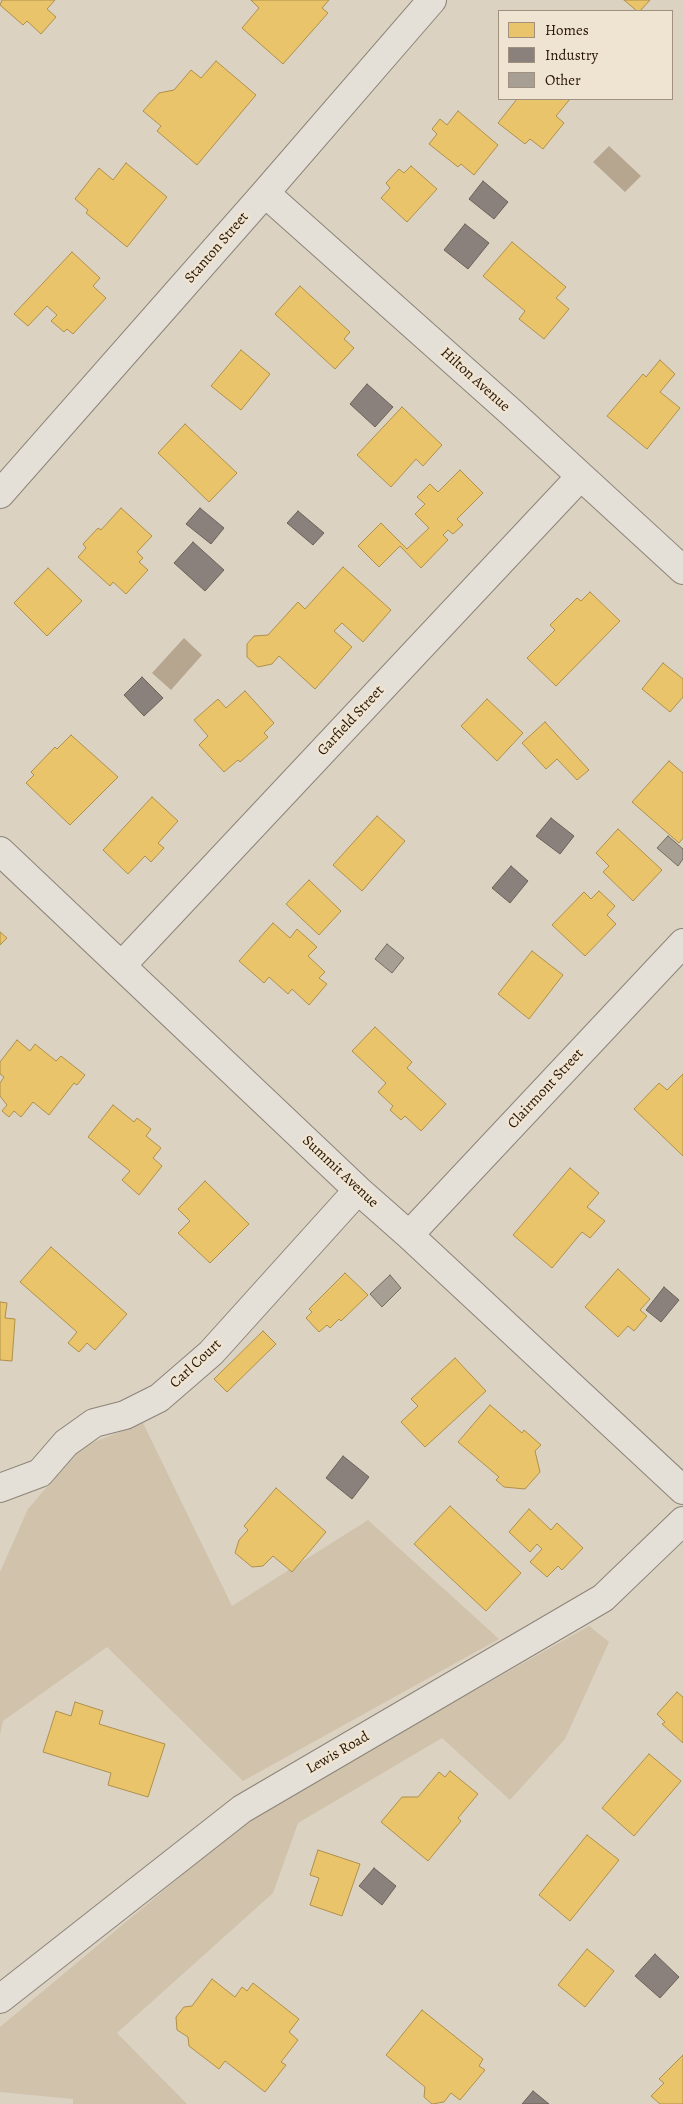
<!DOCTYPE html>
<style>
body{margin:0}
#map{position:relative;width:683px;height:2104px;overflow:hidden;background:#dcd2c2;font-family:Alegreya,serif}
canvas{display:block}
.legend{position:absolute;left:498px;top:10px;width:175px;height:90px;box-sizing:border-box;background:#efe3d1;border:1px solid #9f917e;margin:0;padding:6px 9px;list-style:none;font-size:15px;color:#261502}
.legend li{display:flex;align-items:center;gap:10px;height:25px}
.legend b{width:25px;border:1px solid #9f917e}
</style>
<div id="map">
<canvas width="683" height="2104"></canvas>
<ul class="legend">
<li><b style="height:14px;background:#e9c46a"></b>Homes</li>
<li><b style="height:14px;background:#8a817c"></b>Industry</li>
<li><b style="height:14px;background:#a89f94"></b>Other</li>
</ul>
</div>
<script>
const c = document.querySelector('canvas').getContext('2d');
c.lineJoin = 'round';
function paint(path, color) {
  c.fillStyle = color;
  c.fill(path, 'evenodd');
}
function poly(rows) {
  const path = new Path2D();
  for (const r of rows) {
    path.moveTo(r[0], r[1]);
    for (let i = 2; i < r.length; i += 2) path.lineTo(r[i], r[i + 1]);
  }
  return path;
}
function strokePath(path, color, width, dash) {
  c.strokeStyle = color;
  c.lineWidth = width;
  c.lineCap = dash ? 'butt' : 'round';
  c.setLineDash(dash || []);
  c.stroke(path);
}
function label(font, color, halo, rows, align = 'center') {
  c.font = font + ' Alegreya,serif';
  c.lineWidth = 5;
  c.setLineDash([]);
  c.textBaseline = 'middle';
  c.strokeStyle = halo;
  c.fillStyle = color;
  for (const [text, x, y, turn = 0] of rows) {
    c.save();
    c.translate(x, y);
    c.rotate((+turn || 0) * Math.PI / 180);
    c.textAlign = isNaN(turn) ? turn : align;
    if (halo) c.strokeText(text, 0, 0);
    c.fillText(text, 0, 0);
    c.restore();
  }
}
paint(poly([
 [143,1423,232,1606,368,1520,499,1639,243,1781,107,1647,3,1721,0,1735,0,1572,28,1509,81,1447],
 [589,1626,609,1642,565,1739,510,1800,442,1738,298,1823,273,1893,117,2033,187,2104,73,2104,73,2099,0,2092,0,2027,254,1815]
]), '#d0c2ab');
paint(poly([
 [609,146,641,176,625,192,593,162],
 [184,638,202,655,171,690,152,673]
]), '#b6a690');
const homes = poly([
 [2,0,55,0,47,9,56,17,41,34,27,21,23,25,0,5,2,0],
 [251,0,329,0,322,8,328,13,283,64,242,28,259,8,251,0],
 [624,0,650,0,640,11,637,11,624,0],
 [216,61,256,95,197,165,157,131,161,126,143,111,159,93,174,90,191,70,201,78,216,61],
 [517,99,570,99,556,116,564,123,543,149,530,139,525,144,498,123,517,99],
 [458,111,498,145,474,175,461,164,458,167,429,144,437,134,432,129,440,119,447,125,458,111],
 [126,163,167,197,127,247,86,213,88,210,75,199,99,168,113,180,126,163],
 [411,166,437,189,407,222,381,198,390,188,386,183,399,169,404,173,411,166],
 [512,242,566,287,556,298,569,309,544,339,519,319,525,311,483,276,512,242],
 [72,252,100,278,93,286,106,298,73,334,67,329,64,332,51,321,57,315,47,306,28,326,14,314,72,252],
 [300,286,350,332,344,339,354,348,335,369,275,314,300,286],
 [241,350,270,374,241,410,211,386,241,350],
 [660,360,675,374,660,392,680,408,647,449,607,416,643,374,646,377,660,360],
 [402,407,442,445,423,466,416,459,391,487,357,455,402,407],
 [185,424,237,473,209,502,158,453,185,424],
 [460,470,483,493,457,519,463,525,453,534,448,530,443,535,448,540,421,568,400,546,379,567,358,546,381,523,407,549,429,528,415,514,425,504,417,497,430,484,438,492,460,470],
 [121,508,152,536,137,552,143,558,139,562,148,570,126,594,113,582,110,586,78,557,86,548,83,544,98,528,101,530,121,508],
 [343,567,391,610,363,642,342,623,334,631,352,647,315,689,279,656,272,664,258,667,247,657,247,644,254,636,268,635,298,602,305,609,343,567],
 [48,568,82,601,47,636,14,603,48,568],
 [590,592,620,621,556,686,527,658,555,630,550,625,577,598,581,601,590,592],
 [663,663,683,679,683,697,670,712,642,689,663,663],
 [245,691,274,723,264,733,268,737,240,762,238,760,224,772,199,745,208,736,194,720,218,699,226,708,245,691],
 [487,699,523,733,497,761,461,726,487,699],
 [545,722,589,770,577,780,557,759,546,769,522,743,545,722],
 [71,735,118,777,70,825,26,783,34,775,31,772,55,747,57,749,71,735],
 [669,761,683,773,683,838,679,843,632,802,669,761],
 [152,797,178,821,158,843,164,848,151,862,145,856,128,874,103,850,152,797],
 [377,816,405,841,362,891,333,865,377,816],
 [618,829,662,870,633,901,603,872,609,866,596,853,618,829],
 [309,880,341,911,319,935,286,904,309,880],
 [599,891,615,906,607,915,616,924,585,956,552,925,584,892,591,899,599,891],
 [273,923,290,938,297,929,317,947,308,956,325,972,319,978,327,984,309,1005,292,989,288,994,269,977,264,983,239,961,273,923],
 [0,932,7,938,0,945,0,932],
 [532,951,563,975,529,1019,498,994,532,951],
 [375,1027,412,1062,407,1068,446,1104,421,1131,405,1116,401,1120,390,1110,393,1106,378,1092,386,1083,352,1051,375,1027],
 [17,1040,30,1051,35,1044,56,1061,61,1056,85,1075,77,1085,74,1083,49,1115,33,1102,21,1117,14,1111,9,1117,2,1111,7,1105,0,1096,0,1083,4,1077,0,1074,0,1062,17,1040],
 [683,1074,683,1156,634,1109,659,1083,667,1090,683,1074],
 [113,1105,134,1122,137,1118,151,1129,146,1136,161,1148,153,1158,162,1166,139,1195,122,1180,130,1171,88,1137,113,1105],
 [570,1168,599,1193,587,1207,605,1221,590,1238,582,1232,552,1268,513,1235,570,1168],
 [205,1181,249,1224,210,1263,178,1233,190,1221,178,1209,205,1181],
 [51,1247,127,1314,95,1350,87,1343,79,1352,68,1343,77,1332,20,1282,51,1247],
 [618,1269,650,1299,640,1310,647,1316,634,1331,628,1326,618,1337,585,1307,618,1269],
 [345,1273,368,1295,341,1321,339,1319,330,1328,327,1325,319,1332,306,1318,312,1312,309,1309,345,1273],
 [0,1302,7,1303,5,1318,15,1319,12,1361,0,1360,0,1302],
 [263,1331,276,1344,227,1392,214,1379,263,1331],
 [455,1358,486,1391,425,1447,401,1422,418,1406,411,1399,455,1358],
 [490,1405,522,1433,524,1430,541,1445,535,1451,540,1472,525,1489,504,1487,496,1480,499,1477,458,1442,490,1405],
 [276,1488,326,1532,292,1572,273,1556,263,1566,252,1567,235,1553,239,1540,248,1530,244,1526,276,1488],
 [450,1506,521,1573,486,1611,414,1544,450,1506],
 [529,1509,551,1530,557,1523,583,1548,562,1570,558,1566,547,1577,530,1562,542,1549,537,1544,530,1552,509,1532,529,1509],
 [677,1692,683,1697,683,1743,662,1724,665,1722,657,1714,677,1692],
 [75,1702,103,1711,99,1724,165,1744,148,1797,108,1785,111,1773,43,1752,56,1711,71,1716,75,1702],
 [649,1754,681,1781,634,1836,602,1808,649,1754],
 [450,1771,478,1794,458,1818,461,1821,428,1861,381,1822,402,1797,418,1797,439,1772,445,1777,450,1771],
 [587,1835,619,1860,570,1921,539,1895,587,1835],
 [318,1850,360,1864,342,1916,310,1905,319,1878,310,1875,318,1850],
 [587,1949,614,1971,585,2007,558,1985,587,1949],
 [212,1979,235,1997,242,1987,247,1991,253,1983,299,2019,289,2032,298,2040,281,2062,286,2065,265,2092,225,2061,219,2069,189,2046,188,2037,177,2030,176,2017,184,2007,192,2006,212,1979],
 [422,2010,483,2059,479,2066,485,2070,460,2100,451,2093,444,2102,432,2104,424,2097,425,2087,386,2055,422,2010],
 [683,2055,683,2104,660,2104,651,2096,664,2083,659,2079,683,2055]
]);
paint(homes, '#e9c46a');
strokePath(homes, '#ae904b', 1);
const industry = poly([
 [483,181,508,202,494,219,469,199,483,181],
 [465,224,489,243,468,269,444,250,465,224],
 [367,384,393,407,375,427,350,404,367,384],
 [200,508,224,528,211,544,186,524,200,508],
 [298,511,324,533,313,545,287,523,298,511],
 [193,542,224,570,205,591,174,563,193,542],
 [142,677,163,698,144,716,124,695,142,677],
 [551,818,574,836,560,854,536,836,551,818],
 [511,866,528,881,510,903,492,888,511,866],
 [664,1287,679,1300,661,1322,646,1310,664,1287],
 [343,1456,369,1477,352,1499,326,1478,343,1456],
 [374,1868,396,1886,382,1905,359,1886,374,1868],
 [655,1954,679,1977,660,1998,635,1976,655,1954],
 [533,2091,549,2104,522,2104,533,2091]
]);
paint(industry, '#8a817c');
strokePath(industry, '#6c6157', 1);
const building = poly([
 [668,836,683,849,683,859,678,866,657,848,668,836],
 [387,944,404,958,392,973,375,959,387,944],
 [390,1275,401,1288,382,1307,370,1294,390,1275]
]);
paint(building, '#a89f94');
strokePath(building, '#716a5f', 1);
const minor = poly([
 [265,193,512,413,683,570],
 [0,494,265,193,432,0],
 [0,851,358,1190,409,1235,683,1490],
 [122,965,580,477],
 [409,1235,683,943],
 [0,1488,40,1473,66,1443,94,1423,125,1415,159,1398,211,1353,358,1190],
 [0,1999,242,1809,603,1598,683,1521]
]);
strokePath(minor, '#8c8478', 30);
strokePath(minor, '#e4dfd7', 28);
label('15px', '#261502', '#efe3d1', [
 ["Stanton Street",217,248,-49],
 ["Hilton Avenue",475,380,42],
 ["Garfield Street",351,721,-47],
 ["Clairmont Street",546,1089,-47],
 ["Summit Avenue",340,1172,43],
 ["Carl Court",196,1364,-43],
 ["Lewis Road",338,1753,-30]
]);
</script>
